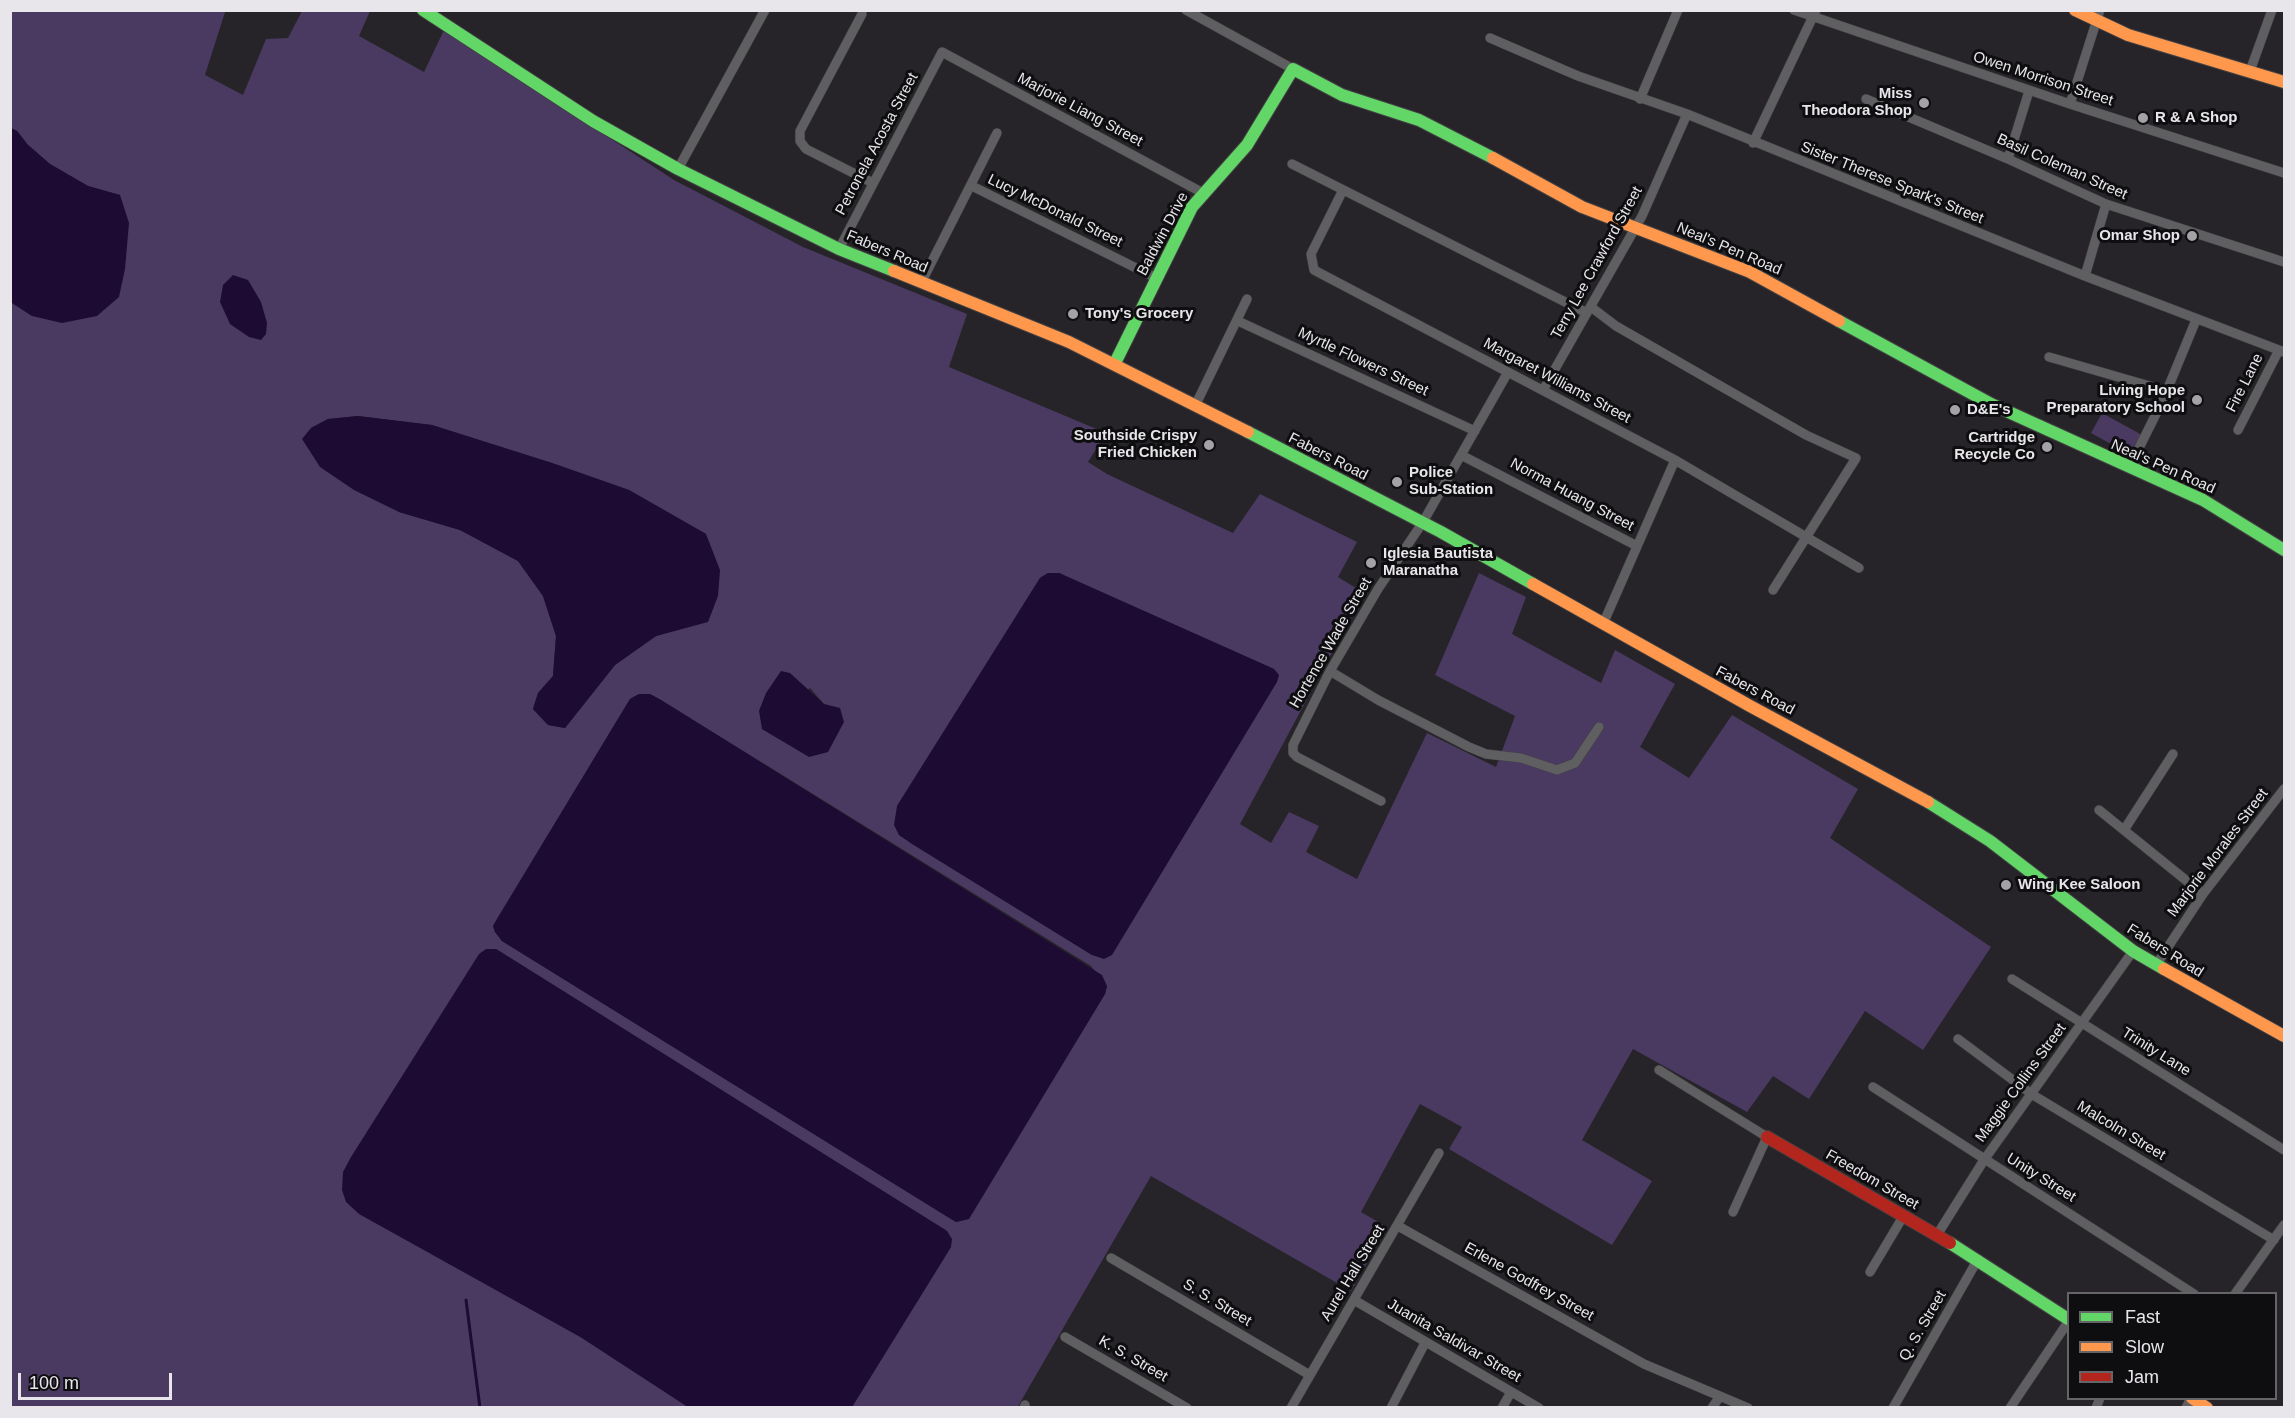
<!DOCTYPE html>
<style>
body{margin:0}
#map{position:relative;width:2295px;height:1418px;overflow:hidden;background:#262428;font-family:Arial,sans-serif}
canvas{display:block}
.frame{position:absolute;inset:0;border:12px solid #e8e6ea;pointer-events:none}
.legend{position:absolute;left:2067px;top:1292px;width:210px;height:108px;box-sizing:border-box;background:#0e0d0f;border:2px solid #656467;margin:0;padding:8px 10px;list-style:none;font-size:18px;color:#e8e6ea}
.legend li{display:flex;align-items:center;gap:12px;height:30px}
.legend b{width:30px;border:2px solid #656467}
.scale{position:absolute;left:18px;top:1373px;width:154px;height:27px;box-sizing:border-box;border:3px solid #e8e6ea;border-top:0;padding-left:8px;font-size:18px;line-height:21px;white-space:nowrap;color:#e8e6ea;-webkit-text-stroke:4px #0e0d0f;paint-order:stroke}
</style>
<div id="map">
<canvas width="2295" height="1418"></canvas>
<div class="frame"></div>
<ul class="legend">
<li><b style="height:8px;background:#63d668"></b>Fast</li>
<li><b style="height:8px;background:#ff974d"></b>Slow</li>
<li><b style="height:8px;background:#b3261e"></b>Jam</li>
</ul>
<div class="scale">100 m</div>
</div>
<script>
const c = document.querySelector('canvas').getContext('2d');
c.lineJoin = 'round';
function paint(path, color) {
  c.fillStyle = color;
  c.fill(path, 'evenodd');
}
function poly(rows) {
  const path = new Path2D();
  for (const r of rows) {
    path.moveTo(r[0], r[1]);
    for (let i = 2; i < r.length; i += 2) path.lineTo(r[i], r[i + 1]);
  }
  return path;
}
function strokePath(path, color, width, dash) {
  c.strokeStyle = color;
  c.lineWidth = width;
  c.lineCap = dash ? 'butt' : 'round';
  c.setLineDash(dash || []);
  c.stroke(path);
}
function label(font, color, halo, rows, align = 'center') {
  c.font = font + ' Arial,sans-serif';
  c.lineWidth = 6;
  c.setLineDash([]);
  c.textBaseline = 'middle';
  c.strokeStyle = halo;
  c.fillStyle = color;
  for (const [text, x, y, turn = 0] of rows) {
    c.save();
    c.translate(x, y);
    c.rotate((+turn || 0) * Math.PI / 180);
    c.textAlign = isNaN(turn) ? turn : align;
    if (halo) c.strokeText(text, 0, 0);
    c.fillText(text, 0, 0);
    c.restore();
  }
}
paint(poly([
 [11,11,222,11,225,12,205,75,243,95,266,39,288,38,302,11,370,11,359,36,424,72,444,30,674,180,803,247,967,314,949,367,1106,433,1088,462,1107,474,1233,533,1260,494,1357,542,1338,577,1364,593,1240,824,1271,843,1289,812,1319,826,1306,852,1357,879,1427,733,1496,767,1515,716,1435,675,1479,573,1526,597,1512,634,1601,683,1615,650,1675,684,1640,747,1689,778,1732,715,1858,789,1830,838,1991,947,1923,1050,1865,1011,1809,1099,1773,1076,1747,1112,1633,1049,1582,1140,1652,1181,1612,1245,1449,1149,1462,1127,1420,1104,1361,1212,1387,1227,1351,1291,1151,1176,1017,1408,852,1407,951,1247,947,1231,496,949,486,949,582,1338,688,1407,11,1407,10,302,32,316,120,195,88,186,50,164,28,145,17,131,11,128],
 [358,416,432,425,552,463,629,490,706,534,708,621,656,636,615,665,565,728,548,725,533,709,538,693,553,676,556,636,543,596,518,561,460,530,399,512,311,428,328,419],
 [1048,573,1059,573,1274,669,1092,955,899,835,897,806,1040,578],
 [810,688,824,704,781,740,762,729],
 [639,694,650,694,661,700,1091,966,1107,986,1105,994,968,1219,956,1222,951,1219,502,941,495,932,493,926,497,919,630,699],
 [2102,413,2142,435,2131,455,2091,433]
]), '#4a3a62');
paint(poly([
 [11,128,17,131,28,145,50,164,88,186,120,195,129,223,125,269,119,297,97,316,62,323,32,316,11,302],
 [233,275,248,280,261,302,267,323,266,334,261,340,249,337,230,324,220,302,223,285],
 [358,416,432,425,552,463,629,490,706,534,720,570,718,596,708,622,656,636,615,665,565,728,548,725,533,709,538,693,553,676,556,636,543,596,518,561,460,530,399,512,354,490,320,467,302,439,311,428,328,419],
 [1048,573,1059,573,1274,669,1279,675,1277,682,1112,955,1104,959,1092,955,912,844,899,835,894,825,897,806,1040,578],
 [781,671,790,673,824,704,840,708,844,722,828,752,809,757,762,729,759,711,766,693],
 [639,694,650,694,661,700,1102,975,1107,986,1105,994,969,1219,956,1222,951,1219,502,941,495,932,493,926,497,919,630,699],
 [486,949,496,949,947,1231,952,1239,951,1247,852,1407,688,1407,582,1338,359,1214,346,1202,342,1190,343,1172,351,1157,479,954]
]), '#1e0b33');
strokePath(poly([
 [466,1300,480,1408]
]), '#1e0b33', 3);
const street = poly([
 [1186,10,1293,69],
 [1794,10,2070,104,2284,173],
 [862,14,800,131,800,141,806,149,873,183],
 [1490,38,1578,76,1687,114,2085,276,2284,352],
 [2250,71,2272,10],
 [1640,99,1678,10],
 [1866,99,2008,159,2106,204,2284,262],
 [2070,104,2100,10],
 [1753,143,1816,10],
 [2008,159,2029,91],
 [1292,164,1587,313],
 [678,169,765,10],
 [972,186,1156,278],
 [1343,190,1311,254,1314,270,1675,460,1859,568],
 [839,249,942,52,1203,193],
 [2085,276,2106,204],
 [921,283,997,133],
 [1591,307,1616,326,1806,435,1856,458,1773,590],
 [1238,321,1475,431],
 [2049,357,2167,391],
 [1543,390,1642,216,1687,114],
 [1195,406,1247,299],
 [2238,430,2279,350],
 [1461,455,1637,546],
 [2129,468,2163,400,2196,320],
 [1603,624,1675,460],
 [1330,671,1378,700,1469,747,1486,754,1521,758,1557,770,1575,763,1599,727],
 [1381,801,1297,757,1293,753,1293,745,1330,671,1378,589,1423,522,1508,372],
 [2099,810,2203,894],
 [2124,830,2173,754],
 [2156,965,2203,894,2284,789],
 [2012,979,2284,1150],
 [1958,1039,2033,1095,2274,1240],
 [1659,1070,1767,1137,1733,1212],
 [1873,1087,2194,1294],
 [1398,1226,1644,1364,1748,1408],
 [1937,1235,1984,1160,2133,951],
 [1111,1258,1308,1374],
 [1870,1272,1904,1215],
 [2235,1294,2284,1225],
 [1354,1300,1539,1408],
 [1065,1337,1187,1408],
 [1024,1408,1025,1405],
 [1291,1408,1439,1153],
 [1391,1408,1425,1343],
 [1502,1408,1511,1392],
 [1712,1408,1720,1396],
 [1893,1408,1978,1259],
 [2010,1408,2068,1322],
 [2096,1408,2100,1398],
 [2186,1408,2191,1398]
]);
const fast = poly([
 [423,10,593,121,678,169,839,249,894,271],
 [1839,321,1991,404,2203,500,2284,550],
 [1115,363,1192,207,1247,145,1293,69,1342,95,1419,120,1493,158],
 [1248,432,1441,532,1533,584],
 [1928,802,1990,841,2133,951,2164,969],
 [1950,1243,2068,1319]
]);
const slow = poly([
 [2075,10,2128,35,2284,82],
 [1493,158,1582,207,1750,272,1839,321],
 [894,271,1069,342,1248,432],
 [1533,584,1750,706,1928,802],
 [2164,969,2284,1036],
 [2192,1398,2207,1408]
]);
const jam = poly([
 [1767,1137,1950,1243]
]);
strokePath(street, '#424144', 10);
strokePath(fast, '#424144', 14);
strokePath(slow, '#424144', 14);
strokePath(jam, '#424144', 14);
strokePath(street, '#5f5e61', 9);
strokePath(fast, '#63d668', 12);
strokePath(slow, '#ff974d', 12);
strokePath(jam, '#b3261e', 12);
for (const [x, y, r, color] of [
 [1924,103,6,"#a4a2a6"],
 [2143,118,6,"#a4a2a6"],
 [2192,236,6,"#a4a2a6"],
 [1073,314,6,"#a4a2a6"],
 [2197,400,6,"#a4a2a6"],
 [1955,410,6,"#a4a2a6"],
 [1209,445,6,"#a4a2a6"],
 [2047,447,6,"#a4a2a6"],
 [1397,482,6,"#a4a2a6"],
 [1371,563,6,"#a4a2a6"],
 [2006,885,6,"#a4a2a6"]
]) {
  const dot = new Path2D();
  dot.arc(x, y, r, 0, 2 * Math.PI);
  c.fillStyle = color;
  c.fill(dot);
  strokePath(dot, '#0e0d0f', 2);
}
label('15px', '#e8e6ea', '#0e0d0f', [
 ["Owen Morrison Street",2043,79,18],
 ["Marjorie Liang Street",1080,110,28],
 ["Petronela Acosta Street",877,144,-62],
 ["Basil Coleman Street",2062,167,24],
 ["Sister Therese Spark's Street",1892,183,22],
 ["Lucy McDonald Street",1055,211,26],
 ["Baldwin Drive",1163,234,-62],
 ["Neal's Pen Road",1729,249,23],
 ["Fabers Road",887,252,23],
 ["Terry Lee Crawford Street",1597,263,-61],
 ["Myrtle Flowers Street",1363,362,25],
 ["Margaret Williams Street",1557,381,28],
 ["Fire Lane",2245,383,-63],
 ["Fabers Road",1328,457,27],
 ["Neal's Pen Road",2163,467,24],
 ["Norma Huang Street",1572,495,28],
 ["Hortence Wade Street",1331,643,-60],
 ["Fabers Road",1755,691,28],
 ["Marjorie Morales Street",2218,853,-53],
 ["Fabers Road",2165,951,32],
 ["Trinity Lane",2156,1052,32],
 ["Maggie Collins Street",2021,1083,-54],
 ["Malcolm Street",2121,1131,31],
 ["Unity Street",2041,1178,32],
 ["Freedom Street",1872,1180,30],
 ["Aurel Hall Street",1353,1273,-59],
 ["Erlene Godfrey Street",1529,1282,29],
 ["S. S. Street",1217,1303,31],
 ["Q. S. Street",1923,1326,-60],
 ["Juanita Saldivar Street",1454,1341,30],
 ["K. S. Street",1133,1359,30]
]);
label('bold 15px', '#e8e6ea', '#0e0d0f', [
 ["Miss",1912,94,"right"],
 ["Theodora Shop",1912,111,"right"],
 ["R & A Shop",2155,118],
 ["Omar Shop",2180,236,"right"],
 ["Tony's Grocery",1085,314],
 ["Living Hope",2185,391,"right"],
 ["Preparatory School",2185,408,"right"],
 ["D&E's",1967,410],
 ["Southside Crispy",1197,436,"right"],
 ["Fried Chicken",1197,453,"right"],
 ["Cartridge",2035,438,"right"],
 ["Recycle Co",2035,455,"right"],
 ["Police",1409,473],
 ["Sub-Station",1409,490],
 ["Iglesia Bautista",1383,554],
 ["Maranatha",1383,571],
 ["Wing Kee Saloon",2018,885]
], 'left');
</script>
